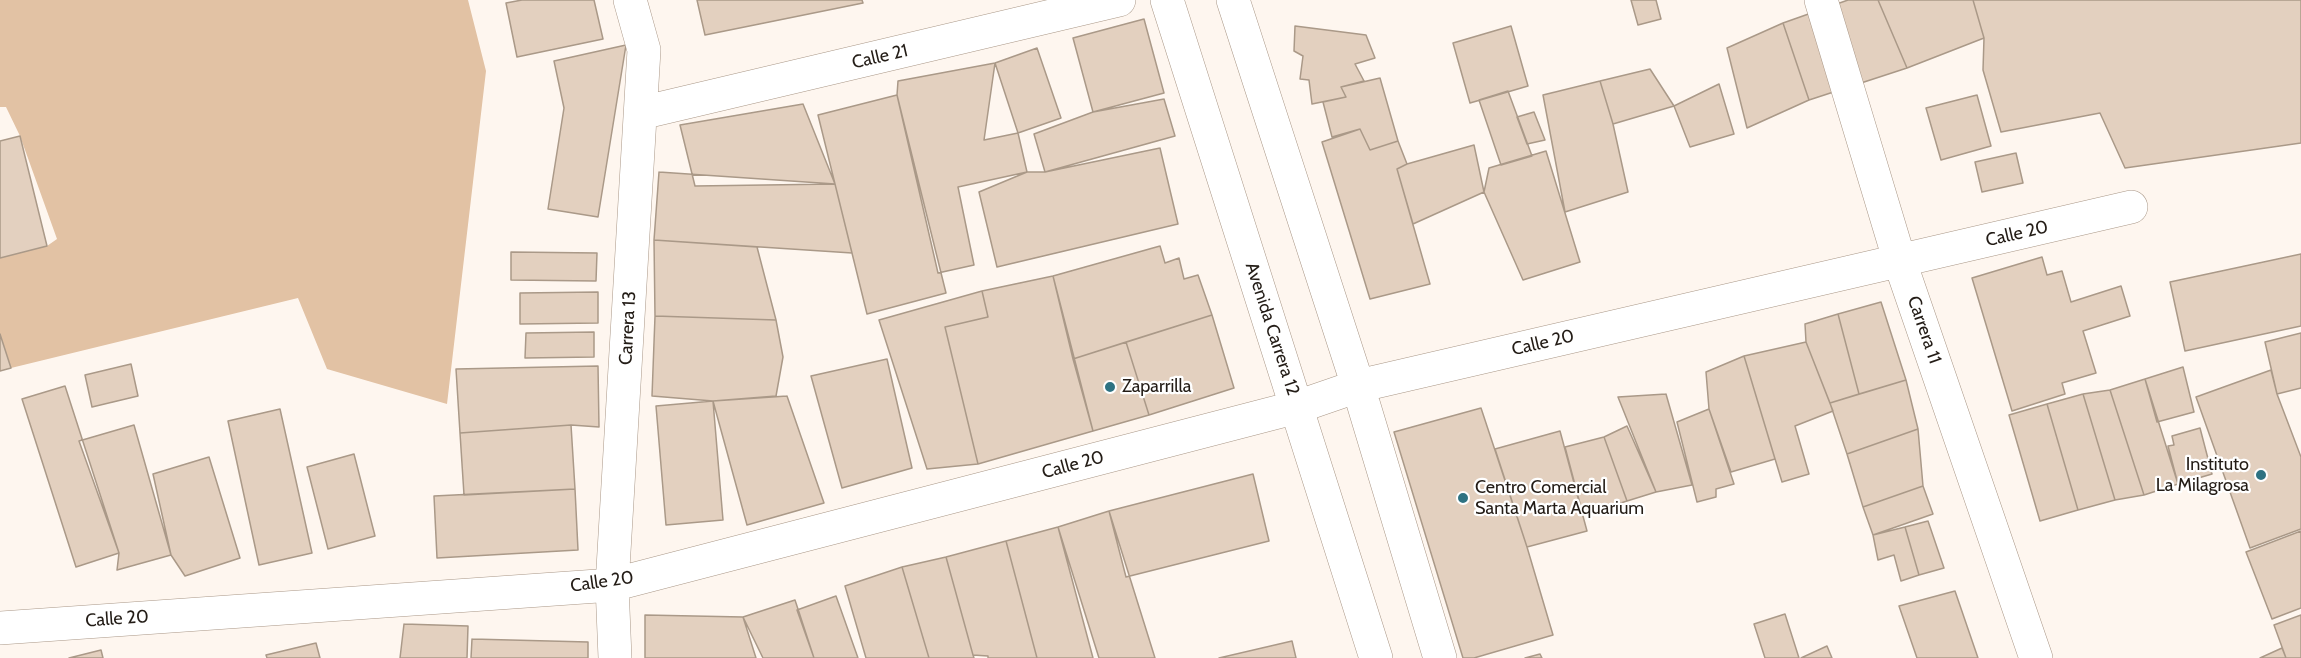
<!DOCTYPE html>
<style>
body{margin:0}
canvas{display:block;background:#fef6ef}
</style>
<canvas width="2301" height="658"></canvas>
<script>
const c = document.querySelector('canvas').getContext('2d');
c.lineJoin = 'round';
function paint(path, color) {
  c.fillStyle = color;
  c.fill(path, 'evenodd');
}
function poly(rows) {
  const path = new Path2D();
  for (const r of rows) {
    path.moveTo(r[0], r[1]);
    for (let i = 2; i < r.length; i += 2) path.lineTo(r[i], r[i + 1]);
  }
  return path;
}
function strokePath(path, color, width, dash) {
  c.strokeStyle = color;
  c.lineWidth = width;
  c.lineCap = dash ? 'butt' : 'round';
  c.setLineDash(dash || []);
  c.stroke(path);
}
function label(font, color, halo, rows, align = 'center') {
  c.font = font + ' Cabin,sans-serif';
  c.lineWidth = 4.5;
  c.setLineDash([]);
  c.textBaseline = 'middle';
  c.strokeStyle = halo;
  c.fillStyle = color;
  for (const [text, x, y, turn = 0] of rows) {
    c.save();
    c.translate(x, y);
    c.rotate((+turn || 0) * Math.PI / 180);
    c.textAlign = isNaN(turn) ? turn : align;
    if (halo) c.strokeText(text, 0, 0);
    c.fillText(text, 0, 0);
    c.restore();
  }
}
paint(poly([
 [0,0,468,0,486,71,447,404,327,369,298,298,11,368,0,334,0,255,47,246,57,239,20,136,6,107,0,107]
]), '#e2c2a4');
const building = poly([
 [522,0,594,0,603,39,517,57,506,3,522,0],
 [697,0,862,0,863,3,705,35,697,0],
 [1631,0,1656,0,1661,19,1638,25,1631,0],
 [1848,0,1878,0,1907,68,1809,100,1783,23,1848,0],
 [1878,0,1973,0,1984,38,1907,68,1878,0],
 [1973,0,2301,0,2301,143,2125,168,2100,113,2001,132,1983,70,1984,38,1973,0],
 [1144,19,1164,93,1093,112,1073,38,1144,19],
 [1783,23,1809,100,1747,128,1727,48,1783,23],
 [1295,26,1366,35,1375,58,1355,64,1364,81,1341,87,1346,97,1312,104,1309,80,1300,79,1303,56,1294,51,1295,26],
 [1511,26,1528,86,1470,103,1453,43,1511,26],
 [626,45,598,217,548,209,564,108,554,61,626,45],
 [1037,48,1061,118,1018,133,995,63,1037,48],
 [995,63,984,140,1018,133,1027,172,958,187,974,265,938,273,897,95,898,81,995,63],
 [1650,69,1674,106,1613,124,1600,81,1650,69],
 [1380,78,1398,141,1370,150,1360,129,1332,137,1323,102,1346,97,1341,87,1380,78],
 [1600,81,1613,124,1628,192,1565,212,1543,95,1600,81],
 [1719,84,1734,134,1690,147,1674,106,1719,84],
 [1508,91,1532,156,1501,165,1479,100,1508,91],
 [897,95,946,293,867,314,818,115,897,95],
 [1977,95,1991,146,1941,160,1926,108,1977,95],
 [1164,99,1175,136,1045,172,1034,134,1093,112,1164,99],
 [803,104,835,184,695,186,680,125,803,104],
 [1534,112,1545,140,1527,144,1517,117,1534,112],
 [1360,129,1370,150,1398,141,1407,164,1397,169,1430,284,1370,299,1322,142,1360,129],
 [20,136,47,246,0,258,0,141,20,136],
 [1474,145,1484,192,1413,224,1397,169,1407,164,1474,145],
 [1160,148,1178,224,997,267,979,192,1027,172,1045,172,1160,148],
 [1546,151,1580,262,1523,280,1484,192,1489,168,1546,151],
 [2016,153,2023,183,1982,192,1975,162,2016,153],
 [659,172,835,184,852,253,654,240,659,172],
 [654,240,757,247,776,320,655,316,654,240],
 [1160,246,1165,263,1179,258,1184,279,1198,275,1212,315,1073,359,1053,276,1160,246],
 [511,252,597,253,596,281,511,280,511,252],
 [2301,254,2301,326,2185,351,2170,282,2301,254],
 [2042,257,2047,275,2062,271,2071,302,2121,286,2130,316,2083,331,2096,373,2062,383,2065,394,2012,411,1972,278,2042,257],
 [1053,276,1093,431,978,464,945,327,988,317,982,291,1053,276],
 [982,291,988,317,945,327,978,464,927,469,879,320,982,291],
 [598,292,598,323,520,324,520,293,598,292],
 [1881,302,1906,380,1859,394,1838,314,1881,302],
 [1838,314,1859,394,1830,403,1806,342,1805,324,1838,314],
 [1212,315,1234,388,1149,415,1126,342,1212,315],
 [655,316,776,320,783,357,776,396,713,401,652,396,655,316],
 [594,332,594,357,525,358,526,333,594,332],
 [2301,333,2301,388,2277,394,2265,342,2301,333],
 [0,334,11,368,0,371,0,334],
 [1126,342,1149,415,1093,431,1073,359,1126,342],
 [1806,342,1833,411,1795,426,1809,474,1782,482,1744,356,1806,342],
 [1744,356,1775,459,1731,472,1709,409,1706,372,1744,356],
 [887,359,912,468,842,488,811,376,887,359],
 [131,364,138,396,92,407,85,375,131,364],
 [598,366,599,427,571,425,460,433,456,369,598,366],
 [2183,367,2194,412,2157,422,2145,379,2183,367],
 [2271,370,2277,394,2301,457,2301,529,2250,548,2196,397,2271,370],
 [2145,379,2178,484,2144,495,2110,390,2145,379],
 [1906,380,1918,429,1847,454,1830,403,1906,380],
 [65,386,119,553,76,567,22,399,65,386],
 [2110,390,2144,495,2115,500,2083,394,2110,390],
 [1666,394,1692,485,1656,492,1618,397,1666,394],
 [2083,394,2115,500,2078,510,2047,404,2083,394],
 [787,396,824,503,747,525,713,401,787,396],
 [713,401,723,520,666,525,656,406,713,401],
 [2047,404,2078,510,2040,521,2009,415,2047,404],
 [1481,408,1527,547,1553,635,1474,658,1463,658,1394,432,1481,408],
 [280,409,312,553,259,565,228,421,280,409],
 [1709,409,1734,484,1716,489,1716,497,1697,502,1677,422,1709,409],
 [134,425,171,555,117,570,119,553,79,441,134,425],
 [571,425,575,489,464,495,460,433,571,425],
 [1627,426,1656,492,1627,501,1604,437,1627,426],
 [2200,428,2212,474,2178,484,2168,446,2174,445,2172,436,2200,428],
 [1918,429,1923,486,1863,507,1847,454,1918,429],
 [1560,431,1587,531,1527,547,1495,449,1560,431],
 [1604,437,1627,501,1583,515,1565,447,1604,437],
 [354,454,375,536,328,549,307,467,354,454],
 [209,457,240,558,185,576,171,555,153,474,209,457],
 [1253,474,1269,541,1126,577,1109,511,1253,474],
 [1923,486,1933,514,1873,535,1863,507,1923,486],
 [575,489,578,550,437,558,434,496,575,489],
 [1109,511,1155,658,1099,658,1058,527,1109,511],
 [1928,521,1944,568,1919,575,1905,527,1928,521],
 [1058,527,1093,658,1037,658,1006,541,1058,527],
 [1905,527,1919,575,1901,581,1894,555,1878,560,1873,535,1905,527],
 [2301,531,2301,608,2272,619,2246,552,2301,531],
 [1006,541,1037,658,988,658,988,656,973,655,946,557,1006,541],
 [946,557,973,655,974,658,929,658,902,567,946,557],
 [902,567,929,658,866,658,845,586,902,567],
 [1955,591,1978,658,1917,658,1899,606,1955,591],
 [836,596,858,658,814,658,797,610,836,596],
 [795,600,814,658,763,658,743,617,795,600],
 [1785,614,1799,658,1765,658,1754,624,1785,614],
 [645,615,743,617,756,658,645,658,645,615],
 [2301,615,2301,658,2286,658,2274,625,2301,615],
 [404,624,468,626,467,658,400,658,404,624],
 [472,639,588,642,588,658,471,658,472,639],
 [1292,641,1296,658,1219,658,1292,641],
 [316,643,320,658,267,658,266,655,316,643],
 [1827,646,1832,658,1801,658,1827,646],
 [2282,648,2286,658,2260,658,2282,648],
 [101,650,103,658,69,658,101,650],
 [1540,654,1542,658,1525,658,1540,654]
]);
paint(building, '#e3d0bf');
strokePath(building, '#a98', 1.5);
const minor = poly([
 [1167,0,1376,658],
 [1233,0,1358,386,1440,658],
 [1821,0,1900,262,2036,658],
 [641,113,1119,0],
 [0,628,612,585,1297,407,1358,386,2131,207],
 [615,658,612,585,644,50,630,0]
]);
strokePath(minor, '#aa9888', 34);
strokePath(minor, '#fff', 33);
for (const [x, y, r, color] of [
 [1110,387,6,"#2e7282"],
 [2261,475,6,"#2e7282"],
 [1463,498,6,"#2e7282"]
]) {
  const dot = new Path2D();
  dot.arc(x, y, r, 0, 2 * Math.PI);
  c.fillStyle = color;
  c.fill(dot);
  strokePath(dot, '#fff', 2);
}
label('18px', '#231c16', '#fff', [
 ["Calle 21",880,57,-13],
 ["Calle 20",2017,234,-13],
 ["Carrera 13",628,328,-87],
 ["Avenida Carrera 12",1272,329,72],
 ["Carrera 11",1924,330,71],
 ["Calle 20",1543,343,-13],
 ["Calle 20",1073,465,-15],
 ["Calle 20",602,582,-8],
 ["Calle 20",117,619,-4]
]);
label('18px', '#231c16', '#fff', [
 ["Zaparrilla",1122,387],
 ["Instituto",2249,465,"right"],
 ["La Milagrosa",2249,486,"right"],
 ["Centro Comercial",1475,488],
 ["Santa Marta Aquarium",1475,509]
], 'left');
</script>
